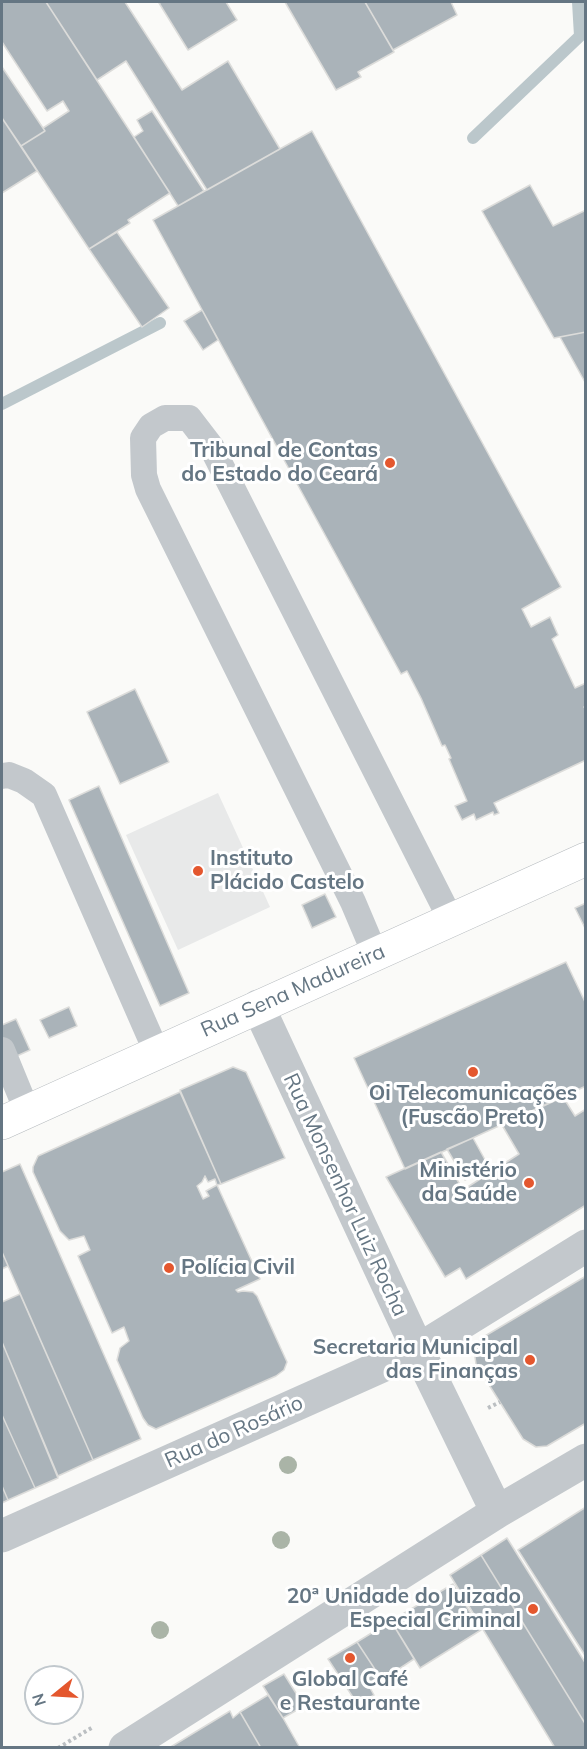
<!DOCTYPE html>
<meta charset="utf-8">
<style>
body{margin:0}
#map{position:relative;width:587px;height:1749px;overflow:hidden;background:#fafaf8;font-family:Mulish,sans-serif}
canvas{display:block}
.frame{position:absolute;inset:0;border:3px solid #657683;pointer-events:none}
.north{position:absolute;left:24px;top:1665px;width:60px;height:60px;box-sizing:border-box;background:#fff;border:2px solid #c1c8cd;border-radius:50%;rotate:252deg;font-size:16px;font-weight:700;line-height:24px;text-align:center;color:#657683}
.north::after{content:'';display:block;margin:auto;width:21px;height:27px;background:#e4572e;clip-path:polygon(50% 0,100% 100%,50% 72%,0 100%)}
</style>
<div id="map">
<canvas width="587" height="1749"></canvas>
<div class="frame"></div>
<div class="north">N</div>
</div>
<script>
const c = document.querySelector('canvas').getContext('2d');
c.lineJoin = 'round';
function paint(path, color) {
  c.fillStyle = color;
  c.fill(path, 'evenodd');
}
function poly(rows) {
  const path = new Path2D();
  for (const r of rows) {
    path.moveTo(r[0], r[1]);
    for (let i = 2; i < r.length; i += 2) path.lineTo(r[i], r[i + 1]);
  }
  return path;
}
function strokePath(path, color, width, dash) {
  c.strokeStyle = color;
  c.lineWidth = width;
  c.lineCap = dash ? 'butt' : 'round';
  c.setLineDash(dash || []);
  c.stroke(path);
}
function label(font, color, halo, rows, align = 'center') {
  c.font = font + ' Mulish,sans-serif';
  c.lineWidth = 6;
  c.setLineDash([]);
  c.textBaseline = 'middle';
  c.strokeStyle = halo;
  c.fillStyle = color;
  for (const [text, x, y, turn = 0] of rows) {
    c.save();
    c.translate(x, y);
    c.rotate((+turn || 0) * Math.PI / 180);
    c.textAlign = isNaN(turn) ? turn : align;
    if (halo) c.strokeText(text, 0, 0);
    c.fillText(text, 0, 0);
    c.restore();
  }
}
paint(poly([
 [218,793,270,907,178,950,126,835]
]), '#e8e9e9');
strokePath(poly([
 [473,138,580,36,578,2],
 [2,404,160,323]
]), '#bbc7cb', 12);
const building = poly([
 [2,2,46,2,170,193,128,220,130,223,89,249,21,146,45,131,43,128,69,111,63,101,47,111,2,42,2,2],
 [46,2,125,2,182,90,228,61,280,149,207,190,126,61,97,80,46,2],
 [162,2,226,2,237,20,188,50,159,3,162,2],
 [285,2,365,2,394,52,358,72,361,77,336,90,285,2],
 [365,2,451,2,457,15,393,50,365,2],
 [2,67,45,131,21,146,2,118,2,67],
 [152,111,204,191,178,206,134,137,143,131,137,120,152,111],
 [2,118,37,171,2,193,2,118],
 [312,131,561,587,522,609,531,627,550,617,558,635,552,639,575,688,586,683,586,706,584,707,586,710,586,760,494,803,499,813,494,815,493,812,476,820,474,814,462,820,455,806,467,801,449,759,451,758,445,745,442,746,421,698,407,671,401,674,153,220,312,131],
 [530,185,553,226,586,210,586,332,554,338,482,211,530,185],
 [117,232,169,308,142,327,89,249,117,232],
 [202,310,218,340,203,350,184,321,202,310],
 [586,332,586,384,560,337,586,332],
 [135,689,169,762,120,784,87,712,135,689],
 [99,786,189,993,160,1006,69,800,99,786],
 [325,894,336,917,312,928,302,905,325,894],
 [586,903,586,930,575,908,586,903],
 [566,962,586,1004,586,1086,405,1169,354,1058,566,962],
 [69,1007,77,1026,49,1038,40,1020,69,1007],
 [16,1019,30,1050,8,1060,2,1046,2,1025,16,1019],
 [233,1067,246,1072,285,1158,221,1184,180,1090,233,1067],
 [180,1092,221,1184,217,1185,260,1279,236,1290,238,1292,243,1291,253,1292,257,1296,287,1362,284,1370,276,1376,156,1429,148,1425,143,1418,117,1360,120,1348,129,1341,124,1327,112,1333,78,1256,90,1250,84,1236,69,1240,60,1231,33,1172,33,1167,38,1156,180,1092],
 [205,1176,208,1182,215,1179,217,1185,206,1191,209,1196,203,1199,197,1186,202,1182,205,1176],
 [563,1097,575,1116,586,1109,586,1205,466,1279,460,1268,445,1277,386,1177,441,1152,463,1190,519,1154,502,1125,563,1097],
 [473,1138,489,1167,465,1180,447,1149,473,1138],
 [20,1164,141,1439,93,1460,2,1252,2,1172,20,1164],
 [2,1252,8,1266,2,1269,2,1252],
 [586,1276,586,1423,547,1446,536,1447,523,1439,476,1364,474,1350,478,1342,485,1336,586,1276],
 [20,1294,93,1460,58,1476,2,1342,2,1302,20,1294],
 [2,1342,58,1478,35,1488,2,1415,2,1342],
 [2,1415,35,1488,8,1500,2,1486,2,1415],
 [2,1486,8,1500,2,1503,2,1486],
 [586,1507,586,1657,518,1550,586,1507],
 [507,1538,586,1664,586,1725,481,1555,507,1538],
 [481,1555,586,1725,586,1748,555,1748,450,1575,481,1555],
 [453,1584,481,1630,420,1668,391,1621,453,1584],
 [391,1621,414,1659,382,1680,357,1642,391,1621],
 [357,1642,382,1680,370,1688,374,1695,358,1705,328,1659,357,1642],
 [284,1674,304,1706,283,1718,263,1686,284,1674],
 [268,1695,283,1718,300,1748,261,1748,240,1712,268,1695],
 [230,1711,233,1718,240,1712,261,1748,169,1748,230,1711]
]);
paint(building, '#aab3b9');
strokePath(building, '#dcdcda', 1.5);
const primary = poly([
 [2,1123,586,859]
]);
strokePath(primary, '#b5babe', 34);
strokePath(poly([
 [488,1408,500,1402],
 [58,1748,93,1727]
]), '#bbbfc2', 4, [3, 3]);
strokePath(poly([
 [2,776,9,775,24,781,44,795,157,1053],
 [375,954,353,902,148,489,144,475,143,438,151,426,165,418,189,418,212,448,451,920],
 [2,1050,27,1111]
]), '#c3c8cc', 26);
strokePath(poly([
 [258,1006,418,1350,497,1512],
 [2,1536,418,1350,586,1246],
 [125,1748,497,1512,586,1460]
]), '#c3c8cc', 33);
strokePath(primary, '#fff', 33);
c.fillStyle = '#aab4a7';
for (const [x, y] of [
 [288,1465],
 [281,1540],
 [160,1630]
]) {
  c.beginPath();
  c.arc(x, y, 9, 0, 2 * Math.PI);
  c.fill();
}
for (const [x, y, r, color] of [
 [390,463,6,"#e4572e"],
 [198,871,6,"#e4572e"],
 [473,1072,6,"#e4572e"],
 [529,1183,6,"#e4572e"],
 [169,1268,6,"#e4572e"],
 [530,1360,6,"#e4572e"],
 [533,1609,6,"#e4572e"],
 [350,1658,6,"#e4572e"]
]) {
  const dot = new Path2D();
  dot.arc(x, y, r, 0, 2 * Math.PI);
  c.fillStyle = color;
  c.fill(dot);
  strokePath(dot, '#fff', 2);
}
label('bold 21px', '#657683', '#fff', [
 ["Tribunal de Contas",378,451],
 ["do Estado do Ceará",378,475],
 ["Instituto",210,859,"left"],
 ["Plácido Castelo",210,883,"left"],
 ["Oi Telecomunicações",473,1094,"center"],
 ["(Fuscão Preto)",473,1118,"center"],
 ["Ministério",517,1171],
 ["da Saúde",517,1195],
 ["Polícia Civil",181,1268,"left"],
 ["Secretaria Municipal",518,1348],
 ["das Finanças",518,1372],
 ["20ª Unidade do Juizado",521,1597],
 ["Especial Criminal",521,1621],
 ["Global Café",350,1680,"center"],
 ["e Restaurante",350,1704,"center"]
], 'right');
label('21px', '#657683', '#fff', [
 ["Rua Sena Madureira",293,991,-24],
 ["Rua Monsenhor Luiz Rocha",345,1195,65],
 ["Rua do Rosário",234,1432,-24]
]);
</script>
